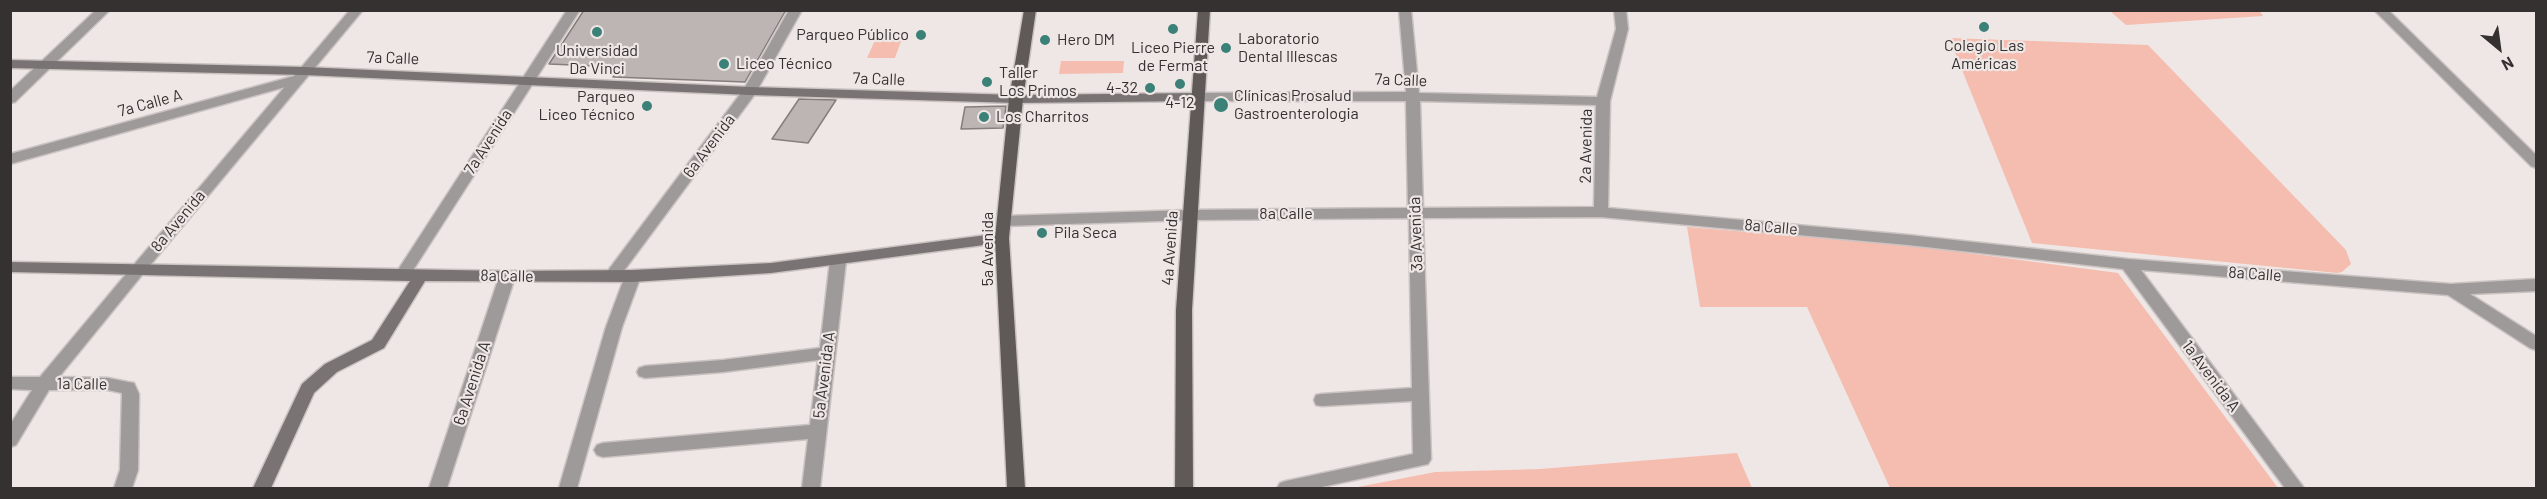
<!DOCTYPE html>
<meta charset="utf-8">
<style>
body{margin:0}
#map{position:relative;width:2547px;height:499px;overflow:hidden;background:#efe7e5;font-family:Barlow,sans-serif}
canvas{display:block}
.frame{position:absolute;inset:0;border:12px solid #343130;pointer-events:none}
.north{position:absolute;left:2469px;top:18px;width:60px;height:60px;-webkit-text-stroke:4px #efe7e5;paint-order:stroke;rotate:151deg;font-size:16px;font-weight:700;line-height:24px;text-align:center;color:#343130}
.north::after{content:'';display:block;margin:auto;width:21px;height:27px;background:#343130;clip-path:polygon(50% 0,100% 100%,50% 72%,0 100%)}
</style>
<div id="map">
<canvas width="2547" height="499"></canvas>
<div class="frame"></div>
<div class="north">N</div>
</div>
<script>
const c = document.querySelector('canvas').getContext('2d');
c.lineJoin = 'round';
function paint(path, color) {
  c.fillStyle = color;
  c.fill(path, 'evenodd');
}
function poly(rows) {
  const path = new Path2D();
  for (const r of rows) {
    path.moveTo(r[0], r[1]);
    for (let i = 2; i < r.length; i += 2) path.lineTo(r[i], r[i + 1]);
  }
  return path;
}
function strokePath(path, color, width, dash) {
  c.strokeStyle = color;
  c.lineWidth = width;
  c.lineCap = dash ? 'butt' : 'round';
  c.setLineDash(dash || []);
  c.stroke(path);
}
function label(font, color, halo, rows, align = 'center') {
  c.font = font + ' Barlow,sans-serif';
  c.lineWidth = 4.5;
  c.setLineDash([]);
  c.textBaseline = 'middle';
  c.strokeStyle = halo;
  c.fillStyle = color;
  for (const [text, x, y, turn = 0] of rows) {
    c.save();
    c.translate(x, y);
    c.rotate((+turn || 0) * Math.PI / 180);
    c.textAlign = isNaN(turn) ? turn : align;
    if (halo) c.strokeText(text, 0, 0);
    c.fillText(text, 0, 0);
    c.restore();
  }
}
paint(poly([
 [2259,10,2263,16,2126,25,2110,11],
 [1949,38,2148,45,2346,250,2351,264,2342,272,2337,273,2032,243],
 [875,40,901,41,895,58,867,58],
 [1061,61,1124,61,1123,73,1059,74],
 [1687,227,1907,245,2118,273,2278,488,1890,488,1807,307,1700,307],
 [1737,453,1752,488,1353,488,1435,472,1540,469]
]), '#f5bdb0');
const building = poly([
 [584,10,786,10,745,82,613,77,620,67,549,64,584,10],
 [799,99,836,100,808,143,772,139,799,99],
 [1006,106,1003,128,961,129,965,107,1006,106]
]);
paint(building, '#bcb5b3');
strokePath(building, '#857e7c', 1.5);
const minor = poly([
 [96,10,110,10,15,102,10,103,10,91,96,10],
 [789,10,802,10,755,94,617,280,607,280,604,276,607,272,744,89,789,10],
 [1399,10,1411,10,1419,93,1597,97,1616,29,1614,10,1626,10,1628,29,1610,101,1608,208,1908,235,2128,259,2451,284,2536,279,2536,291,2470,294,2536,336,2536,350,2530,348,2448,295,2141,270,2304,488,2285,488,2123,269,1908,245,1601,217,1423,218,1431,459,1428,464,1317,488,1277,488,1280,483,1286,481,1413,454,1412,401,1322,406,1316,405,1314,400,1316,395,1322,394,1412,388,1409,218,1190,220,1004,226,997,221,1004,216,1190,210,1408,208,1406,101,1197,101,1190,97,1197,93,1406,92,1399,10],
 [1420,101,1596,105,1594,207,1423,208,1420,101],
 [2374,10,2388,10,2536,155,2536,168,2531,166,2374,10],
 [298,75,303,76,305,79,303,82,10,164,10,154,298,75],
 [838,256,843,257,846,261,820,488,802,488,808,439,603,457,597,455,594,450,597,445,603,443,810,425,818,360,723,372,645,378,639,376,637,372,639,368,645,366,723,360,820,348,830,261,833,257,838,256],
 [137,266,142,267,145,271,142,275,59,377,108,378,128,382,134,383,139,394,138,470,132,488,114,488,120,470,122,393,108,390,49,390,16,445,10,447,10,425,32,390,10,389,10,377,40,377,132,267,137,266],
 [633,270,638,272,641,276,622,327,577,488,559,488,606,327,625,276,628,272,633,270],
 [507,271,512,273,515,277,447,488,429,488,499,277,502,273,507,271]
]);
const tertiary = poly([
 [350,10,363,10,142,275,132,275,129,271,132,267,350,10],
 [567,10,580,10,408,278,398,278,395,274,398,270,567,10]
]);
const secondary = poly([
 [10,60,304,67,750,87,1016,95,1197,93,1204,97,1197,101,1016,103,750,95,304,75,10,68,10,60],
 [1002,233,1007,234,1009,238,1007,242,771,273,633,282,425,281,384,348,337,372,314,393,271,488,253,488,302,384,325,364,372,340,410,281,10,272,10,262,507,271,633,270,771,263,1002,233]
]);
const primary = poly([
 [1024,10,1036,10,1023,99,1009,238,1025,488,1007,488,995,238,1009,99,1024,10],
 [1198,10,1210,10,1192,310,1193,488,1175,488,1176,310,1198,10]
]);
strokePath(minor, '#cac3c1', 3);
strokePath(tertiary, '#cac3c1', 3);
strokePath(secondary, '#cac3c1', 3);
strokePath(primary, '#cac3c1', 3);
paint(minor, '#9d9a99');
paint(tertiary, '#9d9a99');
paint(secondary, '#797473');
paint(primary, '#5f5958');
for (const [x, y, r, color] of [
 [1984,27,6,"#3c8178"],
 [1173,29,6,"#3c8178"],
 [597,32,6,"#3c8178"],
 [921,35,6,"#3c8178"],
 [1045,40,6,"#3c8178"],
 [1226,48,6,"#3c8178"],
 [724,64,6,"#3c8178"],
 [987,82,6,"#3c8178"],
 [1180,84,6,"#3c8178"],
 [1150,88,6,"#3c8178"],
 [1221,105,8,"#3c8178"],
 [647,106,6,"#3c8178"],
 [984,117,6,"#3c8178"],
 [1042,233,6,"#3c8178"]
]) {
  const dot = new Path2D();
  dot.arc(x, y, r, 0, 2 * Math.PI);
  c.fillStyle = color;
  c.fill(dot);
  strokePath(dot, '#efe7e5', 2);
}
label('16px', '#343130', '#efe7e5', [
 ["Parqueo Público",909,35,"right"],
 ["Laboratorio",1238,39],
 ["Dental Illescas",1238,57],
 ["Hero DM",1057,40],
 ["Colegio Las",1984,46,"center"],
 ["Américas",1984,64,"center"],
 ["Liceo Pierre",1173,48,"center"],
 ["de Fermat",1173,66,"center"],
 ["Universidad",597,51,"center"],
 ["Da Vinci",597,69,"center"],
 ["Liceo Técnico",736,64],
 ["Taller",999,73],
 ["Los Primos",999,91],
 ["4-32",1138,88,"right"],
 ["Clínicas Prosalud",1234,96],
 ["Gastroenterologia",1234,114],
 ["Parqueo",635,97,"right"],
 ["Liceo Técnico",635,115,"right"],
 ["4-12",1180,103,"center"],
 ["Los Charritos",996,117],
 ["Pila Seca",1054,233]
], 'left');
label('16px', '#343130', '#efe7e5', [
 ["7a Calle",393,58,2],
 ["7a Calle",879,79,2],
 ["7a Calle",1401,80,2],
 ["7a Calle A",150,103,-15],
 ["7a Avenida",488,142,-57],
 ["6a Avenida",709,146,-53],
 ["2a Avenida",1586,146,-89],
 ["8a Calle",1286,214],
 ["8a Avenida",178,221,-50],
 ["8a Calle",1771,227,5],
 ["3a Avenida",1416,234,-92],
 ["4a Avenida",1170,248,-86],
 ["5a Avenida",988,249,-90],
 ["8a Calle",2255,274,4],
 ["8a Calle",507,276,1],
 ["5a Avenida A",824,375,-83],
 ["1a Avenida A",2211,376,53],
 ["6a Avenida A",472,383,-72],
 ["1a Calle",82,384,1]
]);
</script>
